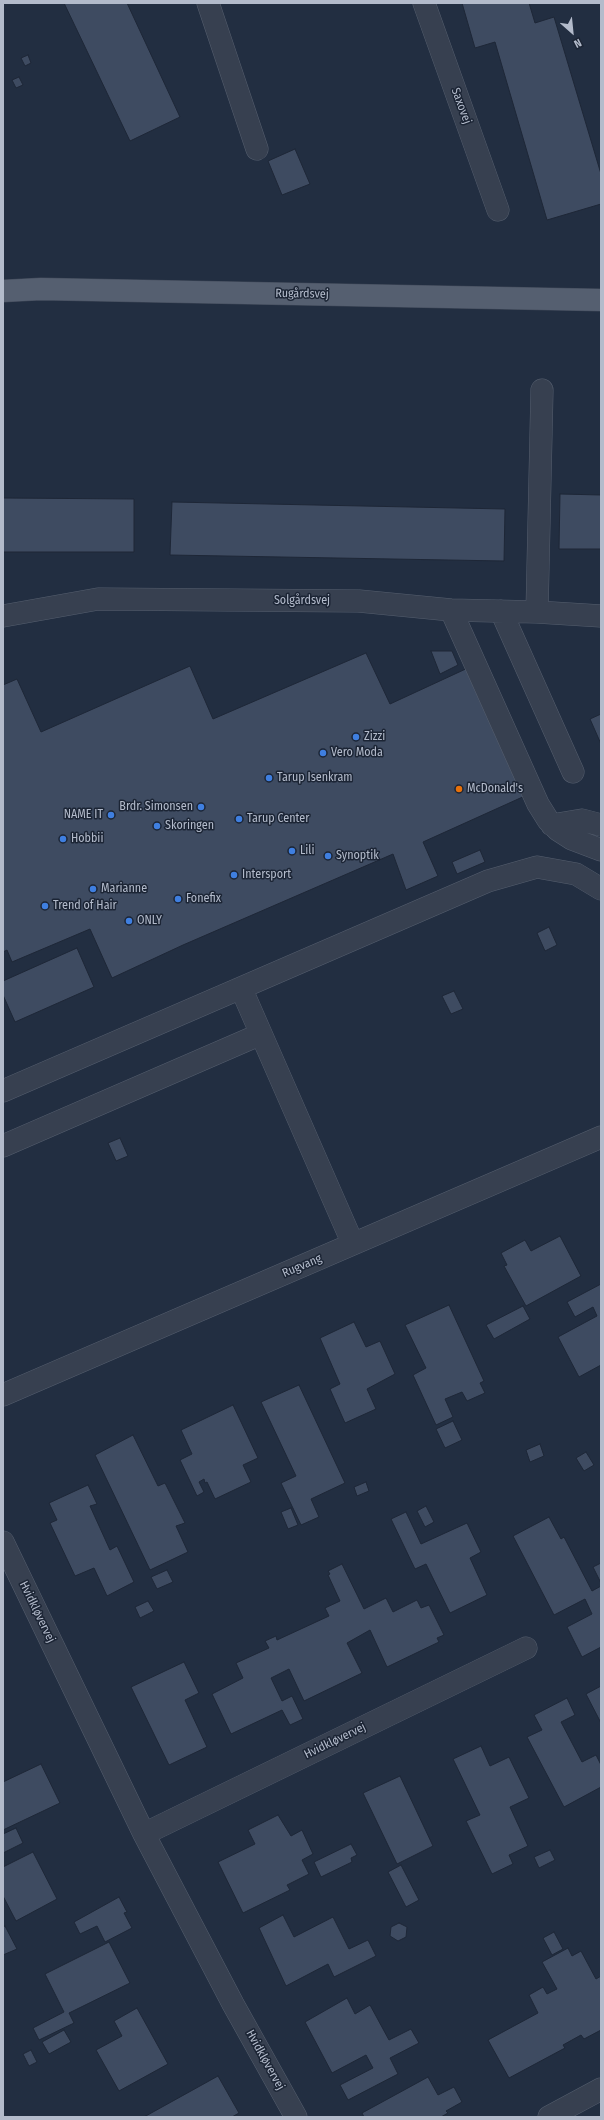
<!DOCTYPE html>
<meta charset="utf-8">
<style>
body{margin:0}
#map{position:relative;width:604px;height:2120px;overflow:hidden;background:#222e41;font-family:"Fira Sans Condensed",sans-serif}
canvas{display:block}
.frame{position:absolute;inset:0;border:4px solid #b3bbcb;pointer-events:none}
.north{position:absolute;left:552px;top:12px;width:40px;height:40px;-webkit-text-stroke:3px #1c2535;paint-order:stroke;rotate:153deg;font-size:11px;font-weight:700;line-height:16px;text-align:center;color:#b3bbcb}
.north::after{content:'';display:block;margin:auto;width:14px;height:18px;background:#b3bbcb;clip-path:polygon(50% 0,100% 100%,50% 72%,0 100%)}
</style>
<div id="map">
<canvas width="604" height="2120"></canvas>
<div class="frame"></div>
<div class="north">N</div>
</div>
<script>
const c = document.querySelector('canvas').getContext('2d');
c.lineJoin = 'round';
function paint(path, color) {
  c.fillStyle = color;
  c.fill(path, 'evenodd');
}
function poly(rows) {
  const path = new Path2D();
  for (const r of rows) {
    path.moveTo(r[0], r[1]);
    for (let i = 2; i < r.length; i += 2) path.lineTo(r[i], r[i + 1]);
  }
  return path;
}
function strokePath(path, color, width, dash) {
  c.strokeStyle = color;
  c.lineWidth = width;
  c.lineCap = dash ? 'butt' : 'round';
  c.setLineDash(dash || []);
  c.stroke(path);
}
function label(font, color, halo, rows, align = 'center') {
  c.font = font + ' "Fira Sans Condensed",sans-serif';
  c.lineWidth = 3;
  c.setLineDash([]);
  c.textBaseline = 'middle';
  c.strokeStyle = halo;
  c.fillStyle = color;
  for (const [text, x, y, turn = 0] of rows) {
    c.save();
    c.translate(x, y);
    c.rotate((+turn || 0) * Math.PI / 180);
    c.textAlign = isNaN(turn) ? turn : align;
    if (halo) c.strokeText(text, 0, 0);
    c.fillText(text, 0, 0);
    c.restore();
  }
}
const building = poly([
 [64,3,127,3,180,117,130,141,64,3],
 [462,3,529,3,535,23,554,17,601,174,601,204,547,220,495,42,475,48,462,3],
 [28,55,31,63,25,66,21,58,28,55],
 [19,77,23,85,16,88,12,80,19,77],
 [295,149,310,184,282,195,268,161,295,149],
 [560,494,601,495,601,549,559,549,560,494],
 [3,498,134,499,134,552,3,552,3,498],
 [172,502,505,509,504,561,170,555,172,502],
 [431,651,452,651,458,665,440,674,431,651],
 [366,653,390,704,470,667,527,795,423,842,438,876,406,890,393,854,183,945,112,978,90,929,12,962,7,950,3,952,3,685,17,679,41,732,190,666,213,719,366,653],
 [601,714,601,744,590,719,601,714],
 [480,850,485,862,457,874,452,862,480,850],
 [549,927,557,945,545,951,537,933,549,927],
 [77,948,94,987,15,1022,3,995,3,981,77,948],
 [454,991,463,1009,451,1014,442,996,454,991],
 [120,1138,128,1156,116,1161,108,1143,120,1138],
 [560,1236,581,1276,526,1306,504,1266,507,1265,501,1253,525,1240,531,1251,560,1236],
 [601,1284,601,1365,579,1377,558,1337,597,1316,593,1307,575,1317,567,1302,601,1284],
 [449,1305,484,1381,480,1383,485,1393,467,1401,462,1392,445,1399,453,1417,436,1425,413,1375,426,1368,405,1325,449,1305],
 [523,1306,530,1319,494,1339,486,1325,523,1306],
 [354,1322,366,1347,380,1341,395,1374,367,1389,376,1409,345,1423,330,1389,340,1384,320,1338,354,1322],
 [299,1385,345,1483,311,1499,319,1517,301,1525,281,1483,296,1476,261,1402,299,1385],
 [233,1405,258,1458,243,1465,251,1482,215,1499,207,1482,205,1483,204,1479,199,1482,204,1492,197,1496,180,1460,192,1454,181,1430,233,1405],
 [453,1421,462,1440,445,1448,436,1429,453,1421],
 [133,1435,158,1486,165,1483,185,1523,176,1526,188,1552,150,1570,95,1455,133,1435],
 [540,1444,544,1456,530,1462,526,1450,540,1444],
 [586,1452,594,1465,584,1471,576,1458,586,1452],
 [366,1482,369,1491,357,1496,354,1487,366,1482],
 [88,1485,97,1504,90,1506,110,1550,117,1546,134,1582,107,1596,94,1568,75,1576,50,1523,57,1520,49,1503,88,1485],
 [426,1506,434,1522,425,1527,417,1511,426,1506],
 [291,1508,298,1525,288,1529,281,1512,291,1508],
 [406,1512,421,1544,467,1523,481,1552,470,1558,487,1595,450,1613,426,1564,415,1569,391,1519,406,1512],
 [549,1517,561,1539,564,1537,592,1591,601,1586,601,1647,582,1657,567,1627,592,1614,585,1599,554,1615,513,1536,549,1517],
 [601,1563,601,1583,593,1567,601,1563],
 [342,1564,364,1609,386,1598,393,1612,417,1600,421,1608,429,1605,444,1635,437,1638,439,1642,387,1667,370,1630,347,1643,362,1673,304,1701,289,1669,271,1678,282,1701,292,1696,303,1719,290,1725,282,1710,231,1734,212,1694,243,1678,236,1663,269,1648,265,1641,276,1636,277,1640,329,1616,325,1608,340,1601,328,1575,330,1574,328,1571,342,1564],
 [167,1570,173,1582,157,1589,151,1577,167,1570],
 [148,1601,154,1611,140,1618,135,1607,148,1601],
 [184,1662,199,1693,185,1700,207,1747,169,1765,131,1687,184,1662],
 [601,1686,601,1723,586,1694,601,1686],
 [567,1698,575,1715,561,1722,582,1762,596,1755,601,1765,601,1787,564,1807,527,1737,542,1730,534,1715,567,1698],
 [481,1746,490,1766,509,1757,529,1798,510,1807,528,1846,509,1855,513,1864,492,1874,466,1821,480,1815,453,1759,481,1746],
 [41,1764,60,1803,3,1830,3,1782,41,1764],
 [400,1776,433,1846,397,1864,363,1793,400,1776],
 [278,1815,291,1836,302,1830,313,1854,302,1860,309,1874,287,1885,290,1890,243,1913,218,1862,255,1844,248,1830,278,1815],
 [16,1828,23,1843,3,1853,3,1834,16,1828],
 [351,1844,357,1855,351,1858,352,1862,321,1877,314,1862,351,1844],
 [550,1850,555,1860,539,1868,534,1857,550,1850],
 [33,1852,57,1899,16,1921,3,1896,3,1867,33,1852],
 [401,1865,419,1900,406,1907,388,1872,401,1865],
 [119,1897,127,1912,124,1913,132,1928,105,1942,97,1926,80,1934,74,1922,119,1897],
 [283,1915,294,1937,333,1917,349,1949,368,1940,376,1956,334,1977,328,1964,286,1986,259,1928,283,1915],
 [399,1923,407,1927,406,1937,398,1941,390,1936,391,1927,399,1923],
 [5,1926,17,1949,3,1955,3,1927,5,1926],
 [554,1932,563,1949,552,1955,543,1938,554,1932],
 [109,1942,130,1983,69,2013,74,2023,39,2040,33,2028,64,2012,45,1974,109,1942],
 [568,1948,572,1956,581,1951,596,1979,601,1976,601,2030,584,2039,581,2035,563,2045,565,2048,509,2078,488,2040,538,2013,529,1995,543,1987,547,1994,557,1989,542,1962,568,1948],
 [347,1998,355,2014,370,2005,389,2040,411,2029,419,2043,390,2058,398,2074,348,2100,340,2085,373,2068,366,2055,332,2073,305,2022,347,1998],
 [137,2008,168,2064,119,2091,96,2050,122,2036,114,2021,137,2008],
 [64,2030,71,2042,49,2054,42,2042,64,2030],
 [31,2050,37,2062,29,2066,23,2054,31,2050],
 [218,2076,239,2113,232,2117,144,2117,218,2076],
 [428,2077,438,2095,454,2087,462,2102,446,2111,448,2113,441,2117,364,2117,362,2113,428,2077]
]);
paint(building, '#3e4b61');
strokePath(building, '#1e2737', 1);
const minor = poly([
 [208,3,257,149],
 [424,3,498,210],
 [451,610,538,804,548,820,558,830,572,839,601,850],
 [501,611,573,772],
 [537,612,542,390],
 [3,616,98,599,359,601,451,610,537,612,601,616],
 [552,825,582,820,601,825],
 [241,988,353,1244],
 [3,1091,488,881,537,867,576,874,601,889],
 [3,1146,261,1034],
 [3,1395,601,1137],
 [3,1542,144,1834,233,2004,296,2117],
 [144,1834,526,1648],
 [549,2117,601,2089]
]);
const major = poly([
 [3,291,41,289,601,300]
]);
strokePath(minor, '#555e6e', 23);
strokePath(major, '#404959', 23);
strokePath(minor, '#374050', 22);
strokePath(major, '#555f70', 22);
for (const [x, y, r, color] of [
 [356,737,4,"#3f7fe0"],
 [323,753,4,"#3f7fe0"],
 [269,778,4,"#3f7fe0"],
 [459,789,4,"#e8710a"],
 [201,807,4,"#3f7fe0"],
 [111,815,4,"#3f7fe0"],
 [239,819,4,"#3f7fe0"],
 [157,826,4,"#3f7fe0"],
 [63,839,4,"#3f7fe0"],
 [292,851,4,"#3f7fe0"],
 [328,856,4,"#3f7fe0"],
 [234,875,4,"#3f7fe0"],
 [93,889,4,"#3f7fe0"],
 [178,899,4,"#3f7fe0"],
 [45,906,4,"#3f7fe0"],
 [129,921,4,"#3f7fe0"]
]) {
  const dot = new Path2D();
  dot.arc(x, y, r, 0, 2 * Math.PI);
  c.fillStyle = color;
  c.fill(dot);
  strokePath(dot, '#1c2535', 1.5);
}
label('12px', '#b3bbcb', '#1c2535', [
 ["Saxovej",461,106,70],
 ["Rugårdsvej",302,294,1],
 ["Solgårdsvej",302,601],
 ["Rugvang",302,1266,-23],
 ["Hvidkløvervej",37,1612,64],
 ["Hvidkløvervej",335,1741,-26],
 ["Hvidkløvervej",265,2060,61]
]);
label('12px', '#b3bbcb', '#1c2535', [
 ["Zizzi",364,737],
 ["Vero Moda",331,753],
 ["Tarup Isenkram",277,778],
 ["McDonald's",467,789],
 ["Brdr. Simonsen",193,807,"right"],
 ["NAME IT",103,815,"right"],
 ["Tarup Center",247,819],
 ["Skoringen",165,826],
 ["Hobbii",71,839],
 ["Lili",300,851],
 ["Synoptik",336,856],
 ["Intersport",242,875],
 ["Marianne",101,889],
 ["Fonefix",186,899],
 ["Trend of Hair",53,906],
 ["ONLY",137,921]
], 'left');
</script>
